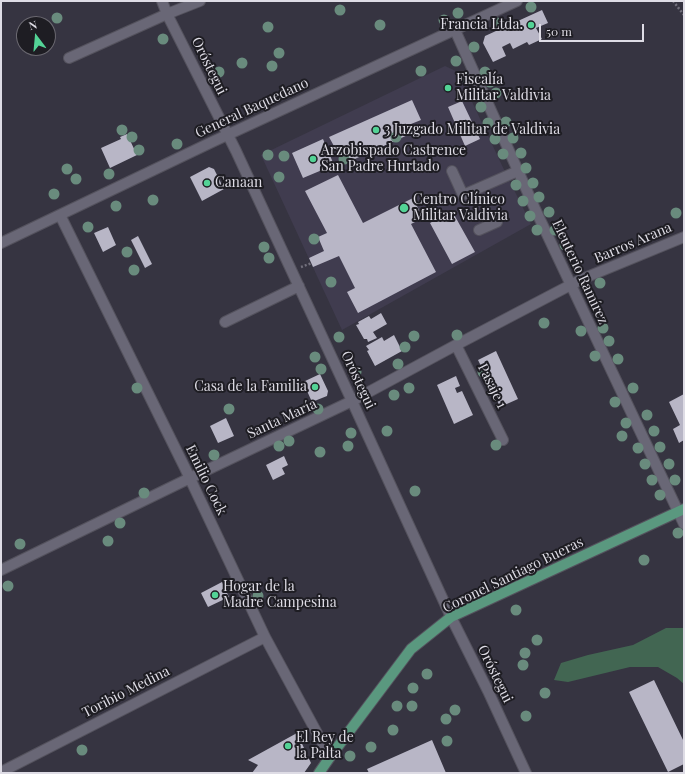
<!DOCTYPE html>
<meta charset="utf-8">
<style>
body{margin:0}
#map{position:relative;width:685px;height:774px;overflow:hidden;background:#363441;font-family:"Playfair Display",serif}
canvas{display:block}
.frame{position:absolute;inset:0;border:2px solid #dedce5;pointer-events:none}
.north{position:absolute;left:16px;top:16px;width:40px;height:40px;box-sizing:border-box;background:#1e1d23;border:1px solid #6b6971;border-radius:50%;rotate:344deg;font-size:11px;font-weight:700;line-height:16px;text-align:center;color:#dedce5}
.north::after{content:'';display:block;margin:auto;width:14px;height:18px;background:#53d396;clip-path:polygon(50% 0,100% 100%,50% 72%,0 100%)}
.scale{position:absolute;left:539px;top:24px;width:105px;height:18px;box-sizing:border-box;border:2px solid #dedce5;border-top:0;padding-left:5px;font-size:12px;line-height:14px;white-space:nowrap;color:#dedce5;-webkit-text-stroke:3px #1e1d23;paint-order:stroke}
</style>
<div id="map">
<canvas width="685" height="774"></canvas>
<div class="frame"></div>
<div class="north">N</div>
<div class="scale">50 m</div>
</div>
<script>
const c = document.querySelector('canvas').getContext('2d');
c.lineJoin = 'round';
function paint(path, color) {
  c.fillStyle = color;
  c.fill(path, 'evenodd');
}
function poly(rows) {
  const path = new Path2D();
  for (const r of rows) {
    path.moveTo(r[0], r[1]);
    for (let i = 2; i < r.length; i += 2) path.lineTo(r[i], r[i + 1]);
  }
  return path;
}
function strokePath(path, color, width, dash) {
  c.strokeStyle = color;
  c.lineWidth = width;
  c.lineCap = dash ? 'butt' : 'round';
  c.setLineDash(dash || []);
  c.stroke(path);
}
function label(font, color, halo, rows, align = 'center') {
  c.font = font + ' "Playfair Display",serif';
  c.lineWidth = 4;
  c.setLineDash([]);
  c.textBaseline = 'middle';
  c.strokeStyle = halo;
  c.fillStyle = color;
  for (const [text, x, y, turn = 0] of rows) {
    c.save();
    c.translate(x, y);
    c.rotate((+turn || 0) * Math.PI / 180);
    c.textAlign = isNaN(turn) ? turn : align;
    if (halo) c.strokeText(text, 0, 0);
    c.fillText(text, 0, 0);
    c.restore();
  }
}
paint(poly([
 [445,66,458,72,507,176,531,224,342,330,261,155]
]), '#403c4f');
paint(poly([
 [666,628,684,628,684,684,677,678,658,667,630,667,568,682,554,680,561,663,588,655,633,645]
]), '#426652');
paint(poly([
 [542,10,548,23,536,28,542,39,529,45,527,42,513,49,510,43,502,47,506,56,493,62,483,43,485,36],
 [412,100,421,120,406,126,410,134,346,163,339,147,335,148,329,137],
 [462,101,480,139,465,146,448,107],
 [127,134,137,155,110,168,101,148,121,139,120,137],
 [323,139,334,165,303,178,292,153],
 [209,167,214,169,224,189,202,201,190,177],
 [338,175,363,223,413,198,423,218,411,224,436,272,358,313,347,292,355,288,339,256,313,267,309,258,324,251,318,237,327,233,305,191],
 [452,211,475,252,452,264,430,223],
 [108,227,116,245,103,252,94,233],
 [138,236,152,264,145,268,131,240],
 [381,313,387,324,373,332,377,338,368,342,367,339,364,339,356,325,359,324,358,322,369,316,371,319],
 [394,335,402,351,375,366,367,351,369,350,366,346,382,337,384,341],
 [496,351,518,399,500,407,485,373,490,371,488,367,483,370,478,360],
 [320,374,328,391,327,396,312,402,303,382],
 [456,376,460,386,455,388,457,393,462,391,473,415,454,424,437,385],
 [684,394,684,440,679,443,673,429,680,425,669,402],
 [226,418,234,436,218,443,210,426],
 [284,456,288,465,282,468,285,474,273,480,266,465],
 [222,582,229,597,208,607,201,593],
 [654,680,684,742,684,764,668,772,629,692],
 [297,733,311,763,304,773,252,773,258,765,248,760],
 [432,740,446,773,369,773,367,769]
]), '#b8b6c6');
const minor = poly([
 [162,1,167,14,236,151,352,401,451,617,488,691,526,773],
 [455,30,536,211,684,524],
 [69,58,167,14,200,1],
 [452,171,463,195,518,171],
 [60,215,185,468,265,637,330,757],
 [479,230,497,222],
 [1,243,212,142,517,1],
 [225,322,299,286],
 [456,345,503,440],
 [1,570,190,478,352,401,456,345,582,279,684,237],
 [1,772,265,637]
]);
const major = poly([
 [319,773,330,757,411,649,451,617,684,509]
]);
strokePath(minor, '#54525d', 12);
strokePath(major, '#54525d', 12);
strokePath(poly([
 [673,1,684,15],
 [301,267,312,263]
]), '#72707c', 2.5, [2, 2]);
strokePath(minor, '#696776', 10);
strokePath(major, '#5a987f', 10);
c.fillStyle = '#698b7d';
for (const [x, y] of [
 [531,7],
 [340,10],
 [458,13],
 [57,18],
 [444,20],
 [497,23],
 [380,25],
 [268,27],
 [163,39],
 [474,47],
 [279,53],
 [456,61],
 [242,63],
 [272,66],
 [421,71],
 [219,72],
 [485,72],
 [464,77],
 [490,82],
 [496,93],
 [481,107],
 [506,122],
 [488,123],
 [122,130],
 [132,137],
 [396,137],
 [513,138],
 [495,139],
 [177,144],
 [139,150],
 [521,153],
 [503,154],
 [268,155],
 [284,156],
 [344,159],
 [526,168],
 [67,169],
 [109,174],
 [279,177],
 [76,179],
 [533,183],
 [516,185],
 [54,194],
 [539,197],
 [153,200],
 [523,201],
 [116,206],
 [549,212],
 [676,213],
 [530,216],
 [88,227],
 [537,230],
 [555,230],
 [314,239],
 [565,245],
 [264,247],
 [127,252],
 [269,258],
 [134,270],
 [331,282],
 [600,283],
 [544,323],
 [603,328],
 [581,331],
 [457,335],
 [414,336],
 [339,337],
 [609,341],
 [405,347],
 [595,356],
 [315,357],
 [618,359],
 [398,364],
 [321,369],
 [356,372],
 [483,372],
 [137,388],
 [409,388],
 [633,388],
 [394,395],
 [615,402],
 [229,409],
 [318,409],
 [647,415],
 [626,423],
 [387,431],
 [654,431],
 [351,433],
 [622,436],
 [289,441],
 [496,445],
 [279,446],
 [348,446],
 [660,447],
 [638,448],
 [320,452],
 [214,455],
 [645,464],
 [669,464],
 [652,480],
 [675,480],
 [415,491],
 [144,493],
 [660,495],
 [120,523],
 [678,533],
 [108,541],
 [20,544],
 [644,560],
 [8,586],
 [258,596],
 [516,610],
 [537,640],
 [525,653],
 [523,665],
 [427,674],
 [413,688],
 [545,693],
 [397,706],
 [412,706],
 [455,710],
 [526,716],
 [446,719],
 [393,730],
 [447,741],
 [371,747],
 [82,750],
 [350,756]
]) {
  c.beginPath();
  c.arc(x, y, 5.5, 0, 2 * Math.PI);
  c.fill();
}
for (const [x, y, r, color] of [
 [531,25,4,"#53d396"],
 [448,88,4,"#53d396"],
 [376,130,4,"#53d396"],
 [313,159,4,"#53d396"],
 [207,183,4,"#53d396"],
 [404,208,5,"#53d396"],
 [315,387,4,"#53d396"],
 [215,595,4,"#53d396"],
 [288,746,4,"#53d396"]
]) {
  const dot = new Path2D();
  dot.arc(x, y, r, 0, 2 * Math.PI);
  c.fillStyle = color;
  c.fill(dot);
  strokePath(dot, '#1e1d23', 1.5);
}
label('14px', '#dedce5', '#1e1d23', [
 ["Francia Ltda.",523,25,"right"],
 ["Fiscalía",456,80],
 ["Militar Valdivia",456,96],
 ["3 Juzgado Militar de Valdivia",384,130],
 ["Arzobispado Castrence",321,151],
 ["San Padre Hurtado",321,167],
 ["Canaan",215,183],
 ["Centro Clínico",413,200],
 ["Militar Valdivia",413,216],
 ["Casa de la Familia",307,387,"right"],
 ["Hogar de la",223,587],
 ["Madre Campesina",223,603],
 ["El Rey de",296,738],
 ["la Palta",296,754]
], 'left');
label('14px', '#dedce5', '#1e1d23', [
 ["Oróstegui",209,66,64],
 ["General Baquedano",252,108,-25],
 ["Barros Arana",633,243,-23],
 ["Eleuterio Ramírez",580,272,65],
 ["Oróstegui",358,380,65],
 ["Pasaje 1",492,386,64],
 ["Santa María",282,419,-25],
 ["Emilio Cock",206,480,64],
 ["Coronel Santiago Bueras",513,575,-26],
 ["Oróstegui",495,674,64],
 ["Toribio Medina",126,692,-27]
]);
</script>
